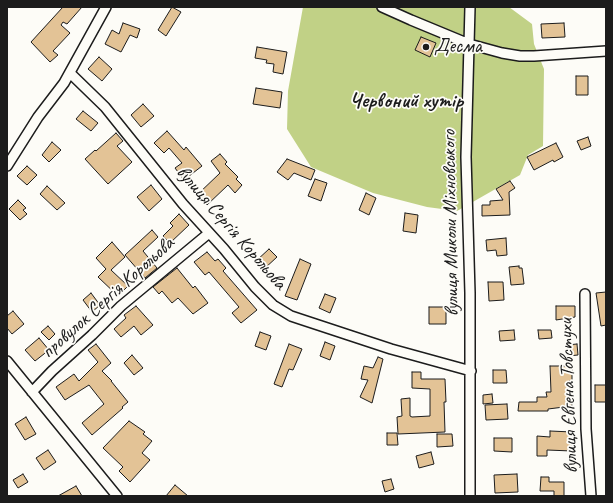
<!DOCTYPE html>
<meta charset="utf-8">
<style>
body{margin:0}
#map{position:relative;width:613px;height:503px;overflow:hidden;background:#fdfcf7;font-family:Caveat,sans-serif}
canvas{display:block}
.frame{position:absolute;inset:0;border:8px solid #1c1c1c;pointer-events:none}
</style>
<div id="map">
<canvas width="613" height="503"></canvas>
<div class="frame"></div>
</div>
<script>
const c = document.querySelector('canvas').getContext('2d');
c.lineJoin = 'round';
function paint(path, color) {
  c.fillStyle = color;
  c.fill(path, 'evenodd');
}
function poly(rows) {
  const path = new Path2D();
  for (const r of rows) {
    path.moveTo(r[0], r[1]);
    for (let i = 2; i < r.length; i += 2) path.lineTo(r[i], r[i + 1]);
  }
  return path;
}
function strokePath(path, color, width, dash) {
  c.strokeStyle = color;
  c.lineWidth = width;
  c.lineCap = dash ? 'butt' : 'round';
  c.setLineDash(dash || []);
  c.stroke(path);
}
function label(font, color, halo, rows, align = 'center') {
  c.font = font + ' Caveat,sans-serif';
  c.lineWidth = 3.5;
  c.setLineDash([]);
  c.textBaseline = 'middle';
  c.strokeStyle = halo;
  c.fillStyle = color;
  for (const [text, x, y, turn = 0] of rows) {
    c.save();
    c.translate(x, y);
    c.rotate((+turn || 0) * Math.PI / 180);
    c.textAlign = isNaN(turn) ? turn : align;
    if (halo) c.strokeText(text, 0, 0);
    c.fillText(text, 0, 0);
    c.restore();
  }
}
paint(poly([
 [303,7,509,7,532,24,534,44,544,69,543,146,528,155,520,175,457,211,427,207,373,193,311,167,287,129,288,91]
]), '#c1d186');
const building = poly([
 [63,7,82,7,67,24,63,22,61,25,70,33,53,51,58,55,50,62,31,42,63,7],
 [172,7,181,12,166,36,158,30,172,7],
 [123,23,140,29,137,38,130,35,121,52,105,44,112,30,119,34,123,23],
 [564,23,565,37,542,38,541,24,564,23],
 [421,37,436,43,430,57,415,50,421,37],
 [257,47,287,52,283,74,273,72,274,64,266,63,267,60,255,58,257,47],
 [99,57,112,69,102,81,88,69,99,57],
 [576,76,588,76,588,95,576,95,576,76],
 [256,88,282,92,280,108,253,104,256,88],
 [143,104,154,116,141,127,131,115,143,104],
 [83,111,98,123,91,131,76,119,83,111],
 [167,131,184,150,186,147,202,166,184,180,175,168,182,163,169,148,164,153,154,143,167,131],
 [116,133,123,141,117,146,132,162,108,184,85,159,95,150,96,151,116,133],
 [588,137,591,146,581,150,577,141,588,137],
 [52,142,61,150,49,162,42,155,52,142],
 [556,143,563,157,554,162,553,160,534,170,527,157,556,143],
 [220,154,227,162,225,164,238,177,236,179,242,185,235,193,228,185,207,205,197,195,220,173,211,161,220,154],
 [287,159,315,170,311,180,294,173,288,180,277,172,287,159],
 [27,166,37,175,27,185,17,176,27,166],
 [315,179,327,183,321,201,308,196,315,179],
 [510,181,515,188,509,192,510,215,482,216,482,205,490,205,490,201,503,200,496,189,510,181],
 [151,185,162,199,149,211,137,197,151,185],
 [47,186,65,203,57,210,40,194,47,186],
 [366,193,376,198,369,215,359,210,366,193],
 [18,200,26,208,23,210,27,214,20,220,9,209,18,200],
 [405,213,418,215,416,233,403,231,405,213],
 [179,214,189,225,170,243,163,236,173,226,170,223,179,214],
 [152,230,158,237,143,251,157,268,145,278,125,255,152,230],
 [506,238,507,255,497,256,496,250,487,251,486,240,506,238],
 [112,242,125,257,111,270,128,286,118,296,98,277,106,269,96,258,112,242],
 [269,249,277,257,264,269,256,261,269,249],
 [207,252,215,261,218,259,226,268,223,271,257,310,241,323,232,313,239,307,209,272,205,275,194,262,207,252],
 [300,259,311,264,297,300,285,296,300,259],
 [519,266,519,268,522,268,524,284,511,285,509,267,519,266],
 [177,268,193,288,195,286,208,303,193,314,178,298,172,303,162,291,159,294,153,287,177,268],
 [488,282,503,282,504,300,489,301,488,282],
 [606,292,606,325,601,326,596,293,606,292],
 [91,293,100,305,92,312,83,300,91,293],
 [325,294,336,298,330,313,319,308,325,294],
 [136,306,153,325,141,335,134,326,121,337,114,329,126,318,124,315,136,306],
 [556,306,575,306,575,317,556,320,556,306],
 [429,307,446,307,446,324,429,324,429,307],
 [13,311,24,324,12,334,7,328,7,316,13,311],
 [48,326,55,334,49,340,41,332,48,326],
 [514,330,515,340,500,341,499,331,514,330],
 [538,330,551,330,552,338,539,339,538,330],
 [260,332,271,336,266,350,255,346,260,332],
 [39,338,49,350,35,361,25,350,39,338],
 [325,342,335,346,330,360,320,356,325,342],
 [96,344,111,363,102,371,112,381,111,381,128,402,122,407,123,408,92,435,82,423,104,404,89,385,65,400,56,387,74,374,79,381,98,362,88,350,96,344],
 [289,344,302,349,293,370,289,369,282,387,274,384,289,344],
 [577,344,578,355,568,356,567,345,577,344],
 [132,355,143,368,134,375,124,363,132,355],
 [378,357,383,359,372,403,360,397,368,380,361,379,364,366,373,368,378,357],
 [550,366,572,366,572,381,569,381,572,406,548,409,548,411,518,411,519,402,537,402,537,397,547,397,546,392,551,392,550,366],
 [493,370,506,370,507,383,493,383,493,370],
 [412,372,421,372,421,379,445,379,446,402,444,402,445,432,398,434,397,417,402,416,401,399,410,398,410,416,412,417,430,416,430,389,412,388,412,372],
 [595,385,606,385,606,402,595,402,595,385],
 [492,394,493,403,483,404,483,395,492,394],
 [507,404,508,419,486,420,485,405,507,404],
 [26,417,36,434,25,440,15,424,26,417],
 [129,421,145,432,143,434,152,441,142,453,150,460,130,482,119,471,123,467,103,448,129,421],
 [550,431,572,432,572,451,547,450,547,456,537,456,537,436,550,437,550,431],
 [387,433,397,433,398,445,387,445,387,433],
 [437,434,452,434,453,446,437,447,437,434],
 [494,438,512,438,512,452,494,451,494,438],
 [48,450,56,462,44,470,36,458,48,450],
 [431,452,434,464,419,468,416,456,431,452],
 [23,474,28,482,18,488,13,480,23,474],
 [517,474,518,492,495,493,494,475,517,474],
 [541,477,549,477,549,482,564,482,564,496,554,496,554,491,540,491,541,477],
 [391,479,394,489,385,492,382,481,391,479],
 [175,485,188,496,166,496,175,485],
 [76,486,82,496,58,496,76,486]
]);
paint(building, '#e3c396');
strokePath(building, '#1c1c1c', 1);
const street = poly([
 [382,7,411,20,469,44,502,53,520,56,534,56,606,51],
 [470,7,466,157,470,293,470,496],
 [70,73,105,107,183,204,224,249,255,287,273,305,291,316,300,319,391,349,471,371],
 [7,166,38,117,64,83,106,7],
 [585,294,586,429,591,496],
 [7,361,117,496],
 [32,392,52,371,92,335,121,306,209,233]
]);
strokePath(street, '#1c1c1c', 12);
strokePath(street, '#fdfcf7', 9);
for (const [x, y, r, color] of [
 [426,47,4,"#1c1c1c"]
]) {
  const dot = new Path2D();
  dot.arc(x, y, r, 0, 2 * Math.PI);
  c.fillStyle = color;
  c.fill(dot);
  strokePath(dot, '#fdfcf7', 1.5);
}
label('20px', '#1c1c1c', '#fdfcf7', [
 ["Десма",434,47]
], 'left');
label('20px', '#1c1c1c', '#fdfcf7', [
 ["вулиця Миколи Міхновського",451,223,-91],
 ["вулиця Сергія Корольова",231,228,49],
 ["провулок Сергія Корольова",108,298,-42],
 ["вулиця Євгена Товстухи",569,396,-92]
]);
label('bold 21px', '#1c1c1c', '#fdfcf7', [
 ["Червоний хутір",406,101]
]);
</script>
